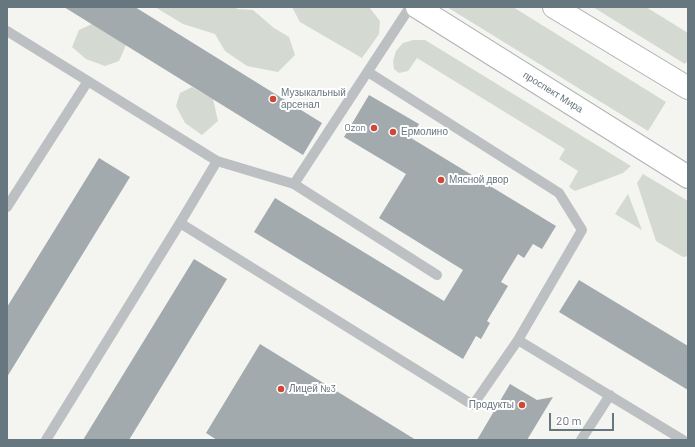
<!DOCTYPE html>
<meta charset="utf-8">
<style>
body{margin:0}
#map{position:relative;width:695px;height:447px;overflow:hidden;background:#f4f4f1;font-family:Barlow,sans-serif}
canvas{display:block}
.frame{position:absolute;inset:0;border:8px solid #67777f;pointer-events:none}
.scale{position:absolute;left:549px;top:413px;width:65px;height:18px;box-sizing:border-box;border:2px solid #67777f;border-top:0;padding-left:5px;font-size:12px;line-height:14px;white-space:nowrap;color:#67777f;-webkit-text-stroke:3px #fff;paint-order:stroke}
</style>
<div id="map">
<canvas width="695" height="447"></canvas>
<div class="frame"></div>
<div class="scale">20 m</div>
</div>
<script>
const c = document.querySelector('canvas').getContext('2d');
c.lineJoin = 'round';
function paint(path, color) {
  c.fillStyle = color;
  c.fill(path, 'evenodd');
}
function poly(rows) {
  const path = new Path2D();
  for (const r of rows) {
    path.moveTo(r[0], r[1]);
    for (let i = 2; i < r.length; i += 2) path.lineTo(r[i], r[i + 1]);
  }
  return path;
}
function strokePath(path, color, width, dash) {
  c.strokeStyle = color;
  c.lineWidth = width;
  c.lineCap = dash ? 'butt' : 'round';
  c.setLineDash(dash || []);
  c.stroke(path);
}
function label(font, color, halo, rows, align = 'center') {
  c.font = font + ' Barlow,sans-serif';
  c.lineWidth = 4;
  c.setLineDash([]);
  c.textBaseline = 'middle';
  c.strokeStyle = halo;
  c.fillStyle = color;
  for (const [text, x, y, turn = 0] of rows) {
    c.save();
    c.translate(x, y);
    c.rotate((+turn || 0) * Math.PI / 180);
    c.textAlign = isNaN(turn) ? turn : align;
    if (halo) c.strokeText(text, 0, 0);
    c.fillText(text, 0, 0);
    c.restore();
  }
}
paint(poly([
 [155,7,236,7,237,9,253,10,274,28,289,37,295,55,278,72,247,66,225,51,215,34,183,24],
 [292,7,369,7,380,21,379,34,362,58,300,22],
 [447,7,513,7,666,102,648,131],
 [593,7,646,7,688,33,688,60,685,64],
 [92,24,126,45,119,61,105,66,86,59,72,47,79,30],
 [413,40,425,40,631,166,623,173,575,191,569,187,578,171,559,159,565,149,417,58,408,71,399,73,394,69,393,61,396,51,403,43],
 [192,87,213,99,218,121,202,135,185,123,176,106,180,93],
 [643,174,688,201,688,256,683,257,656,241,637,183],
 [628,194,642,230,615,214]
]), '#d4d9d1');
paint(poly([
 [64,7,135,7,322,123,303,155],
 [369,95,419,124,411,138,556,226,542,249,533,244,524,258,518,254,501,282,508,286,487,321,490,323,481,339,476,336,463,359,254,232,275,198,444,301,463,270,379,218,406,174,344,137],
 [99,158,130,177,7,377,7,307],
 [194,259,227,279,129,440,83,440],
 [579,280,688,346,688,390,559,312],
 [260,344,416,440,217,440,206,433],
 [510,384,537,400,553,397,527,440,477,440]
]), '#a2aaae');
const primary = poly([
 [417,7,688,177],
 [554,7,688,88]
]);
strokePath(primary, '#aeb3b5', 24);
strokePath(poly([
 [7,31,217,161,294,184,437,275],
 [294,184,410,7],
 [7,207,88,81],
 [180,223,473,405,518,340,582,230,559,193,368,72],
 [518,340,683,440],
 [46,440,180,223,217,161],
 [581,440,610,395]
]), '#bcc0c3', 10);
strokePath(primary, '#fff', 22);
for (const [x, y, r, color] of [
 [273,99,4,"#cf4736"],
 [374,128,4,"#cf4736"],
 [393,132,4,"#cf4736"],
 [441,180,4,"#cf4736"],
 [281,389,4,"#cf4736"],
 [522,405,4,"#cf4736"]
]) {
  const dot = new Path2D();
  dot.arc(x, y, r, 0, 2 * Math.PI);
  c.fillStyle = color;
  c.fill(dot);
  strokePath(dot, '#fff', 1.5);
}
label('10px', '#67777f', '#fff', [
 ["проспект Мира",553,92,32]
]);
label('10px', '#67777f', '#fff', [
 ["Музыкальный",281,93],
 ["арсенал",281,105],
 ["Ozon",366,128,"right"],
 ["Ермолино",401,132],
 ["Мясной двор",449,180],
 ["Лицей №3",289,389],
 ["Продукты",514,405,"right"]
], 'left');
</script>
